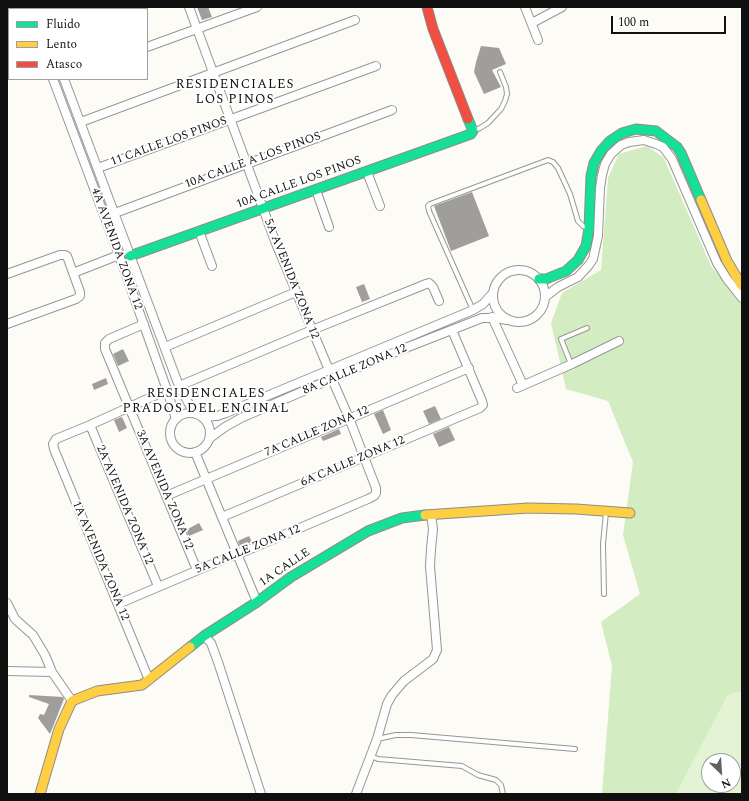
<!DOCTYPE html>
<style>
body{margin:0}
#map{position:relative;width:749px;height:801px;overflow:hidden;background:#fcfbf6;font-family:Spectral,serif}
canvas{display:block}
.frame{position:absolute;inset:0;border:8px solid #101010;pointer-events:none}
.legend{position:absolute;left:8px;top:8px;width:140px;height:72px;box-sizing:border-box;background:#fff;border:1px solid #9f9f9f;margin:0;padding:5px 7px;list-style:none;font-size:12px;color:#101010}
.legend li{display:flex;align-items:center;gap:8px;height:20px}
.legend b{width:20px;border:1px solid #9f9f9f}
.north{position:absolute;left:701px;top:753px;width:40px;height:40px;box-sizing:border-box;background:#fff;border:1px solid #9f9f9f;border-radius:50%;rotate:155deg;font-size:11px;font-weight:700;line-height:16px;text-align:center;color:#101010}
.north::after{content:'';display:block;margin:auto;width:14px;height:18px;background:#636260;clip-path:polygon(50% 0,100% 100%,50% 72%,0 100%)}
.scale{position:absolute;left:611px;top:16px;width:115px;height:18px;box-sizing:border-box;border:2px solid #101010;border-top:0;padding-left:5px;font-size:12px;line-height:14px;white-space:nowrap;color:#101010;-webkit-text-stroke:3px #fff;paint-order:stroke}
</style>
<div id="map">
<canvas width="749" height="801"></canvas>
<div class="frame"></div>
<ul class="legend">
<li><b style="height:5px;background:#16e098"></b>Fluido</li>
<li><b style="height:5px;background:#ffcf43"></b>Lento</li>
<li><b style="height:5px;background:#f24e42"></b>Atasco</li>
</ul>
<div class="north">N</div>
<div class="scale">100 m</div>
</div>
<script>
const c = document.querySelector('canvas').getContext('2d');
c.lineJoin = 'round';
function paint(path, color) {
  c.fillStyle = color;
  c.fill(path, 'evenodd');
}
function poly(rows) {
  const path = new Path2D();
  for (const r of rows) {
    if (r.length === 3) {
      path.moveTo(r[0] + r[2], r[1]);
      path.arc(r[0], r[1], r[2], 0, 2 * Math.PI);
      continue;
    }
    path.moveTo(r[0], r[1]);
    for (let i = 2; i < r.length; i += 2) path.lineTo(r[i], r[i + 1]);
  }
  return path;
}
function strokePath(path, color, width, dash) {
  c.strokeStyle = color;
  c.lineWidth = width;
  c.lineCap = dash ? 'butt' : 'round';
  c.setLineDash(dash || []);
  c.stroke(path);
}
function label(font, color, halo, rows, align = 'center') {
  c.font = font + ' Spectral,serif';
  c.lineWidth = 4;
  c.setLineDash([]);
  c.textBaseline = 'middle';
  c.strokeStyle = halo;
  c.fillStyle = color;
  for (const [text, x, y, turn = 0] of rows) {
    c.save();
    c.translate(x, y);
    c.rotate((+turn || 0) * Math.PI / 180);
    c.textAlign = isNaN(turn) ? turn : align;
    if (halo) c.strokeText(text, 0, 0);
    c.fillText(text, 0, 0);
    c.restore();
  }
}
paint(poly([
 [742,691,742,794,676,794,728,695],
 [709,761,733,761,733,785,709,785]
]), '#e4f3d4');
paint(poly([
 [647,146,664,158,711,266,742,304,742,691,728,695,676,794,602,794,612,666,601,622,640,594,623,535,633,462,608,401,566,389,551,323,562,293,601,270,608,178,619,154]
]), '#d3ecc1');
paint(poly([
 [197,7,208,7,212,17,202,20],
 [481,46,499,48,506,64,492,70,501,87,484,94,474,72,476,62],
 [472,192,489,236,451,251,434,206],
 [364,284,370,299,362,302,356,287],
 [123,349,129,361,118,366,113,354],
 [106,378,108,384,94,390,92,384],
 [435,406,441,419,429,424,423,411],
 [383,410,391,430,383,434,374,414],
 [122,417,127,428,119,432,114,420],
 [449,427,455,440,439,447,433,434],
 [339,429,341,434,323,441,321,437],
 [199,523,203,530,189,536,186,530],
 [249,536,252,542,240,547,238,541],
 [29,695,63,697,64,699,50,734,38,718,40,714,44,715,49,704,29,697]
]), '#a09e9b');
const lane = poly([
 [473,131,480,128,488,123,501,109,505,101,507,94,506,87,500,72],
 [473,310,429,211,428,206,430,204,548,160,553,162,558,168,570,194,578,221,583,226,587,228],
 [571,364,561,339,587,328],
 [604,594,603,544,606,512],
 [377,739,396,735,411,735,575,749],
 [371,756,378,759,462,766,478,775,496,780,501,785,503,794]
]);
const street = poly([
 [45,7,50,9],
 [189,7,275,241,329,370],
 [525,7,538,40],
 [29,9,34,7],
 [114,9,119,7],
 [532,23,562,7],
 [147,47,257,7],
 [53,79,119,255,167,390,176,419],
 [64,79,179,386,194,413],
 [81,122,355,20],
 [98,168,376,66],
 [367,172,380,206],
 [316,190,329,227],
 [115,213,392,110],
 [199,231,212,266],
 [519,296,26],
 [73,273,119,255],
 [7,274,60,255,65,255,67,256,80,292,80,296,76,299,7,324],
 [545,297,558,287,578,277,589,265,593,259,598,236,600,188,602,175,605,164,611,154,621,145,629,142,644,140,656,144,663,147,672,159,717,263,727,279,742,298],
 [492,317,523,385],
 [144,324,109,339,105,343,105,349,197,570],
 [165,347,296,292],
 [179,386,312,330,426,284,429,283,433,287,439,301],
 [517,388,572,364,619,341],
 [190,433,20],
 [202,417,217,416,226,413,473,310,483,304,492,294],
 [90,425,158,586],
 [210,438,225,427,241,418,380,358,482,318,496,318,507,320],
 [195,452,257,602],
 [166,496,469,368],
 [222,517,480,408,483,405,482,401,452,330],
 [7,603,15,619,33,635,45,655,52,672,72,701],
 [118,604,229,557,248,550,368,499,374,496,376,493,376,488,349,418,332,379],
 [204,636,211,643,218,662,261,794],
 [7,671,52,672],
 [149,680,54,449,53,444,56,439,90,425,167,390],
 [356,794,377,739,387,704,392,695,404,681,433,659,437,650,430,566,431,549,433,529,431,515]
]);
const fast = poly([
 [7,47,9,46],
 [130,256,471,134,473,131,468,119],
 [539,279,546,279,566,271,578,260,586,246,589,229,591,176,594,163,601,151,610,141,622,133,636,129,656,131,677,147,681,153,701,200],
 [190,647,204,636,257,602,291,577,368,531,402,518,425,515]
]);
const slow = poly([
 [7,33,9,31],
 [701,200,727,261,742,286],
 [425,515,528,508,576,509,630,513],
 [40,794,59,729,72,701,97,691,142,685,190,647]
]);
const jam = poly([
 [427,7,433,29,468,119]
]);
strokePath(lane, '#969694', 6);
strokePath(street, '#969694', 10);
strokePath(fast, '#8d8c8a', 11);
strokePath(slow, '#8d8c8a', 11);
strokePath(jam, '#8d8c8a', 11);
strokePath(lane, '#fffefe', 4);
strokePath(street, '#fffefe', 8);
strokePath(fast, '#16e098', 9);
strokePath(slow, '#ffcf43', 9);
strokePath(jam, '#f24e42', 9);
label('12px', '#101010', '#fff', [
 ["11 CALLE LOS PINOS",169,142,-20],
 ["10A CALLE A LOS PINOS",253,161,-20],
 ["10A CALLE LOS PINOS",299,183,-20],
 ["4A AVENIDA ZONA 12",116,249,70],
 ["5A AVENIDA ZONA 12",291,279,68],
 ["8A CALLE ZONA 12",355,370,-23],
 ["7A CALLE ZONA 12",317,432,-23],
 ["6A CALLE ZONA 12",353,462,-23],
 ["3A AVENIDA ZONA 12",164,490,67],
 ["2A AVENIDA ZONA 12",124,505,67],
 ["5A CALLE ZONA 12",248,550,-22],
 ["1A AVENIDA ZONA 12",100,561,67],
 ["1A CALLE",285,568,-34]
]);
c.letterSpacing = '1px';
label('13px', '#101010', '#fff', [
 ["RESIDENCIALES",235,85],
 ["LOS PINOS",235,100],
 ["RESIDENCIALES",206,394],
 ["PRADOS DEL ENCINAL",206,409]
]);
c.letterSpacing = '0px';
</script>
